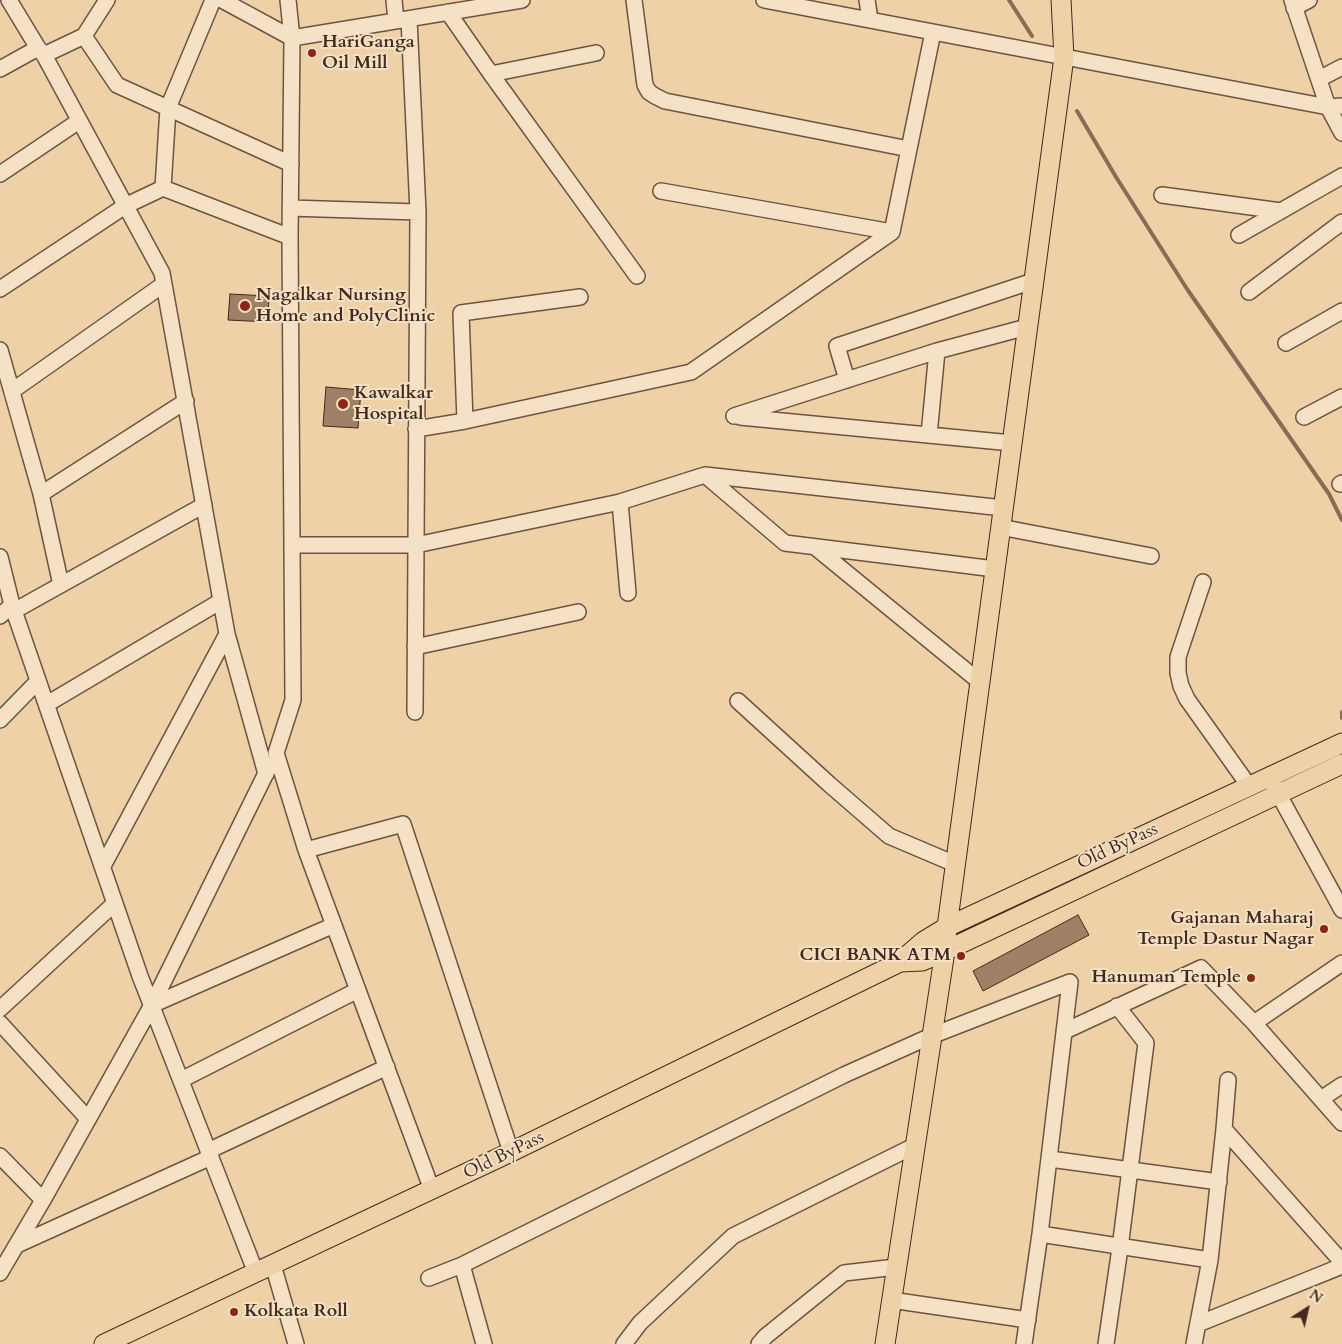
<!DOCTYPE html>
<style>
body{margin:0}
#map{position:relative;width:1342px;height:1344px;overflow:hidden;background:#efd1a8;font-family:Cardo,serif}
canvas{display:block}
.north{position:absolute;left:1282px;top:1284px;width:50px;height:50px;-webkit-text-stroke:4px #f5e1c6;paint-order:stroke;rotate:35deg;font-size:14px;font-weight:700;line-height:20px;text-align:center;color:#44291d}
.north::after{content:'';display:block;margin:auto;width:18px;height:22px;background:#44291d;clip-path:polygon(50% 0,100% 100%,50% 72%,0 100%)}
</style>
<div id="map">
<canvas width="1342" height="1344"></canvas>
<div class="north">N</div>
</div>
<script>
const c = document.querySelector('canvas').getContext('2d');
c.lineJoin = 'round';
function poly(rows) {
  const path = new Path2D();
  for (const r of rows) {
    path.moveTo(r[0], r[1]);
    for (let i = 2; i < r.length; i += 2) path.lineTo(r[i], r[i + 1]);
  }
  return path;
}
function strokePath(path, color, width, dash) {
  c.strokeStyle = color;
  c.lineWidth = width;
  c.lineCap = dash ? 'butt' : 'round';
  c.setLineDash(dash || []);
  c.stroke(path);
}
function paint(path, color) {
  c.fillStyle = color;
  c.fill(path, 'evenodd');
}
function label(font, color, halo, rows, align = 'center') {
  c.font = font + ' Cardo,serif';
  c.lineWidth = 4;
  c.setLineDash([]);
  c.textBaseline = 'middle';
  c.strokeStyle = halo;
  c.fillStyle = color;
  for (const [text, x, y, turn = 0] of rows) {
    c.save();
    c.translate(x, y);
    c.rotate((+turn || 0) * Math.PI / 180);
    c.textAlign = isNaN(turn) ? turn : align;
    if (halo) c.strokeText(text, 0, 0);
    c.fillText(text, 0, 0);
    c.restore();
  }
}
strokePath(poly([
 [1009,0,1032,36],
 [1077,111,1116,177,1187,289,1329,494,1342,520],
 [1342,712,1342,718]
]), '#886c54', 4);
const building = poly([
 [230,294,269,296,268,322,228,320,230,294],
 [326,387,361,390,358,428,323,426,326,387],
 [1078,915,1089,935,983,991,973,971,1078,915]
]);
paint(building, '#9d8065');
strokePath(building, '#44291d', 1);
const minor = poly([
 [9,0,38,48,44,55,162,273,227,634,266,774],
 [107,0,84,36,117,85,291,164],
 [222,0,292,38,522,0],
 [288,0,292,38,290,237,293,700,276,753,306,850,432,1190],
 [394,0,396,21],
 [634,0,645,85,649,92,655,96,665,101,909,149],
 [764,0,1328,107,1342,106],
 [867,0,870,20],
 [1292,0,1328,107,1342,133],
 [1294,8,1309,0],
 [448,12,491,74,637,276],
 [409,19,418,212,415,712],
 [44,55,84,36],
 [0,69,38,48],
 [491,74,596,53],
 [1319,79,1342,67],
 [0,174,79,121],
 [163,188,168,108,213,0],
 [661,191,892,232,933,32],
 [1162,195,1281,211],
 [290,208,418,212],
 [1239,235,1342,176],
 [0,289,125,206,163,188,290,237],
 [1249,292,1342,222],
 [1286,343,1342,311],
 [0,350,41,494,61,585],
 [847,380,837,346,1033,281],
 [12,391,164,284],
 [734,416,937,351,1027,327],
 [740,417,1012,443],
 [1304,417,1342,397],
 [465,421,461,313,580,297],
 [416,429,465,421,691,372,892,232],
 [929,435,937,351],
 [705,475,785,543,995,569],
 [1340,484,1342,483],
 [41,494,186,401],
 [620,502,628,593],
 [1000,527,1151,556],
 [294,545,416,545,620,502,705,475,1003,508],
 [815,547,980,682],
 [0,557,12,605,140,976,256,1273],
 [1203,582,1178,657,1178,673,1181,686,1187,699,1249,786],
 [14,611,204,505],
 [0,616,12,605],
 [415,647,578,612],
 [738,701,829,784,889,836,955,864],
 [47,704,221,601],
 [0,720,38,681],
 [1273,784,1342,910],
 [306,850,403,824,511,1152],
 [103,866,227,634],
 [152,1005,334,925],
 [0,1009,115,903],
 [0,1023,88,1119],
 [1254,1023,1342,963],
 [1065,1031,1201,968,1254,1023,1342,1123],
 [181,1080,358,990],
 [1321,1099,1342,1085],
 [1224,1129,1342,1262],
 [208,1151,387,1067],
 [0,1156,43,1200],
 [1050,1159,1219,1182],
 [1040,1234,1210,1260],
 [17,1245,211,1157],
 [273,1265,296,1344],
 [462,1265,844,1075,931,1036,1070,982,1040,1234,1024,1344],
 [0,1273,43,1200,152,1005,270,765],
 [429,1278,462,1265,484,1344],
 [891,1300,1028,1320],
 [1198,1324,1342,1266],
 [624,1344,640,1323,733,1236,914,1146],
 [759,1344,766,1336,844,1273,896,1267],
 [1106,1344,1120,1248,1146,1043,1117,1006],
 [1194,1344,1210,1260,1224,1129,1228,1080]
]);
const major = poly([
 [900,962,922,961,945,951,1342,764],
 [104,1344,511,1152,900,962,924,941,947,927,1342,743],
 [885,1344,945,951,947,927,1064,57,1061,0]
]);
strokePath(minor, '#6f5340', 18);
strokePath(major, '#44291d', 21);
strokePath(minor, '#f5e1c6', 15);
strokePath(major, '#efd1a8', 19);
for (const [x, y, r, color] of [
 [312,53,5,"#8f2418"],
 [245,306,6,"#8f2418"],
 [343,404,6,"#8f2418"],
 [1324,929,5,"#8f2418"],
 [961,956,5,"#8f2418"],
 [1251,978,5,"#8f2418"],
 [234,1312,5,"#8f2418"]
]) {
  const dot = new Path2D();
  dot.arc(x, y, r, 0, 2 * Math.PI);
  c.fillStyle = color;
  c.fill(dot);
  strokePath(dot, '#f5e1c6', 2);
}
label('bold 18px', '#44291d', '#f5e1c6', [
 ["HariGanga",322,43],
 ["Oil Mill",322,64],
 ["Nagalkar Nursing",256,296],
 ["Home and PolyClinic",256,317],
 ["Kawalkar",354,394],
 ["Hospital",354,415],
 ["Gajanan Maharaj",1314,919,"right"],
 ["Temple Dastur Nagar",1314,940,"right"],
 ["CICI BANK ATM",951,956,"right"],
 ["Hanuman Temple",1241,978,"right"],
 ["Kolkata Roll",244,1312]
], 'left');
label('18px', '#44291d', '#f5e1c6', [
 ["Old ByPass",1118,847,-25],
 ["Old ByPass",504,1156,-26]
]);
</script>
